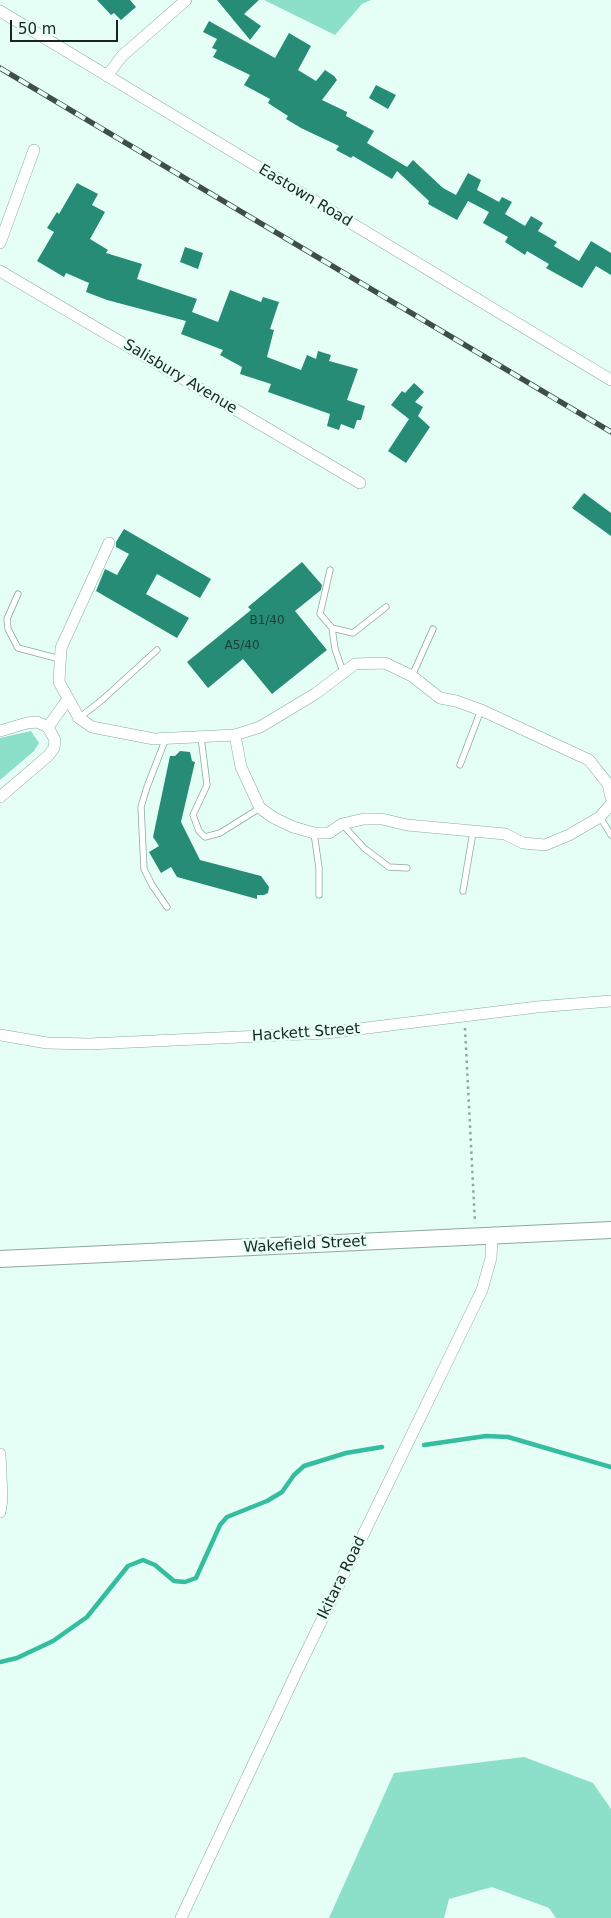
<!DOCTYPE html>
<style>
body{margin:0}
#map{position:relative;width:611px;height:1918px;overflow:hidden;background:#e5fef6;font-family:"DejaVu Sans",sans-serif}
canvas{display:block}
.scale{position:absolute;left:10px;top:20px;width:108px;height:22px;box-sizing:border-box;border:2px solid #192522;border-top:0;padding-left:6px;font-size:15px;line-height:18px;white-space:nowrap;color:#192522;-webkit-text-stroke:4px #e5fef6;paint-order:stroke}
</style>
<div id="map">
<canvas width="611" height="1918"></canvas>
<div class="scale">50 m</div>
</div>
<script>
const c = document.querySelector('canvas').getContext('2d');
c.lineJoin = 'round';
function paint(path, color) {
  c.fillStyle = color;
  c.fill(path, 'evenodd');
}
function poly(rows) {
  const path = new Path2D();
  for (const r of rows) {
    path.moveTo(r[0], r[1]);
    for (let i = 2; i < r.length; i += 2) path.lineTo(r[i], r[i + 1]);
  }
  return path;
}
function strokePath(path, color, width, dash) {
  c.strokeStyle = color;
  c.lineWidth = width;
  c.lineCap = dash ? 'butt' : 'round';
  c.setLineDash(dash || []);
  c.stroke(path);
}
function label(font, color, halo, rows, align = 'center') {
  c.font = font + ' "DejaVu Sans",sans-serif';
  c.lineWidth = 5;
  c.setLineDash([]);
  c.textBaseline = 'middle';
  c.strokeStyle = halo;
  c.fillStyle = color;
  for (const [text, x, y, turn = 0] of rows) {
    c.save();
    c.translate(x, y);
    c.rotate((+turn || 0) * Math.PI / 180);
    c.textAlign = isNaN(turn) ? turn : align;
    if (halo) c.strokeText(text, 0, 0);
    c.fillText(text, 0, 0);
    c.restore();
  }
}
paint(poly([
 [264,0,371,0,362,4,335,35],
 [31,731,39,743,34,751,0,780,0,738],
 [524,1757,593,1783,611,1809,611,1918,556,1918,549,1908,492,1887,449,1899,444,1918,329,1918,394,1773]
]), '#8cdfc8');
strokePath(poly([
 [424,1445,486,1436,508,1437,611,1467],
 [0,1662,17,1658,53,1641,87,1617,128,1566,143,1560,155,1565,174,1581,185,1582,196,1578,220,1525,227,1517,267,1501,282,1492,294,1475,304,1466,346,1453,382,1447]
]), '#35bd9f', 4.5);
paint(poly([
 [97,0,130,0,136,7,121,20,114,13,111,15],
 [217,0,259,0,244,14,261,26,250,40],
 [209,21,275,58,289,33,311,46,298,70,316,81,325,70,334,76,337,80,322,100,347,112,346,116,374,131,367,143,407,167,413,160,443,188,456,195,468,173,481,180,477,190,499,202,502,197,512,202,505,214,525,226,531,216,543,223,538,231,557,242,554,246,579,261,591,241,611,253,611,275,596,266,582,288,546,268,549,264,527,251,525,255,505,242,508,237,483,223,489,212,468,201,457,220,428,204,429,201,397,171,392,179,353,156,351,158,336,150,339,146,301,128,286,119,288,116,268,103,270,99,244,85,250,75,213,57,217,50,212,48,217,39,203,32],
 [376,85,396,95,388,109,369,98],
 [77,183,98,194,92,205,105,212,90,239,108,250,106,253,142,264,137,279,197,299,192,312,218,322,230,290,261,302,263,297,279,302,270,329,274,330,267,357,301,370,307,355,316,359,318,351,331,355,329,361,358,369,347,400,365,406,361,420,357,420,354,429,341,424,339,430,327,426,330,414,268,392,271,384,240,374,242,367,220,355,223,350,181,334,186,321,107,300,86,292,89,283,66,273,64,277,37,261,54,232,47,228,57,212,59,214],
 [185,247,203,253,198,269,180,262],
 [414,383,424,392,415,402,423,407,418,416,430,427,406,463,388,451,409,419,391,405,402,391,405,393],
 [584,493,611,513,611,536,572,508],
 [124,529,211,579,200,598,157,574,146,594,189,618,177,638,96,591,105,569,117,575,129,554,116,547,116,542],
 [302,562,322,585,321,590,295,611,327,650,272,694,243,659,208,688,187,662,251,610,248,607],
 [180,751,190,752,192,761,195,762,181,822,200,860,261,876,269,887,268,893,264,895,257,895,257,899,177,877,171,867,161,873,149,852,159,846,153,837,170,756,175,756]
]), '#268c76');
const lane = poly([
 [330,570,320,614,332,628,335,649,343,672],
 [18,594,7,619,8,629,18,648,60,659],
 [332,628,353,633,386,607],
 [412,676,433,629],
 [79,718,102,700,157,650],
 [201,737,207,785,193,815,199,831,205,837,220,833,260,808],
 [166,738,147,787,141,807,144,869,152,885,167,907],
 [460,765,481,710],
 [600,817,611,835],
 [342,824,364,848,389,867,407,868],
 [314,833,319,868,319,895],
 [463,891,473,832]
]);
const street = poly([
 [0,11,611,380],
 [107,76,122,56,186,0],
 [0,243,34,150],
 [0,271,360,483],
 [109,543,61,648,59,682,79,718,92,727,154,739,235,735,260,727,315,694,355,664,385,663,412,676,440,698,456,701,481,710,589,760,608,784,611,797],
 [48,727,68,699],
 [0,731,27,723,37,722,48,727,55,740,54,748,48,756,0,797],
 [235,735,241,767,260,808,274,818,293,827,314,833,329,833,342,824,364,819,382,819,407,825,505,834,523,843,545,845,569,835,600,817,611,804],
 [0,1035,47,1043,89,1044,326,1033,537,1007,611,1001],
 [0,1454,2,1499,0,1512],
 [181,1918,298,1669,482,1290,491,1258,492,1236]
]);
const secondary = poly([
 [0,1259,611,1230]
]);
strokePath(lane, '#8ca9a0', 7);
strokePath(street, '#8ca9a0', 12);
strokePath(secondary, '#8ca9a0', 18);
strokePath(poly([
 [465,1028,475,1223]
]), '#91a59f', 2.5, [2.5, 4]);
strokePath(lane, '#fff', 5.5);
strokePath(street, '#fff', 11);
strokePath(secondary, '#fff', 16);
const rail = poly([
 [0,68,611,432]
]);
strokePath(rail, '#3f4e4a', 5.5);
strokePath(rail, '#e5fef6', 4, [11]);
label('12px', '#1c3f37', null, [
 ["B1/40",267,621],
 ["A5/40",242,646]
]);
label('15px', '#192522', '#e5fef6', [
 ["Eastown Road",305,196,31],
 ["Salisbury Avenue",180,377,31],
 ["Hackett Street",306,1033,-4],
 ["Wakefield Street",305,1245,-3],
 ["Ikitara Road",342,1578,-64]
]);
</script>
